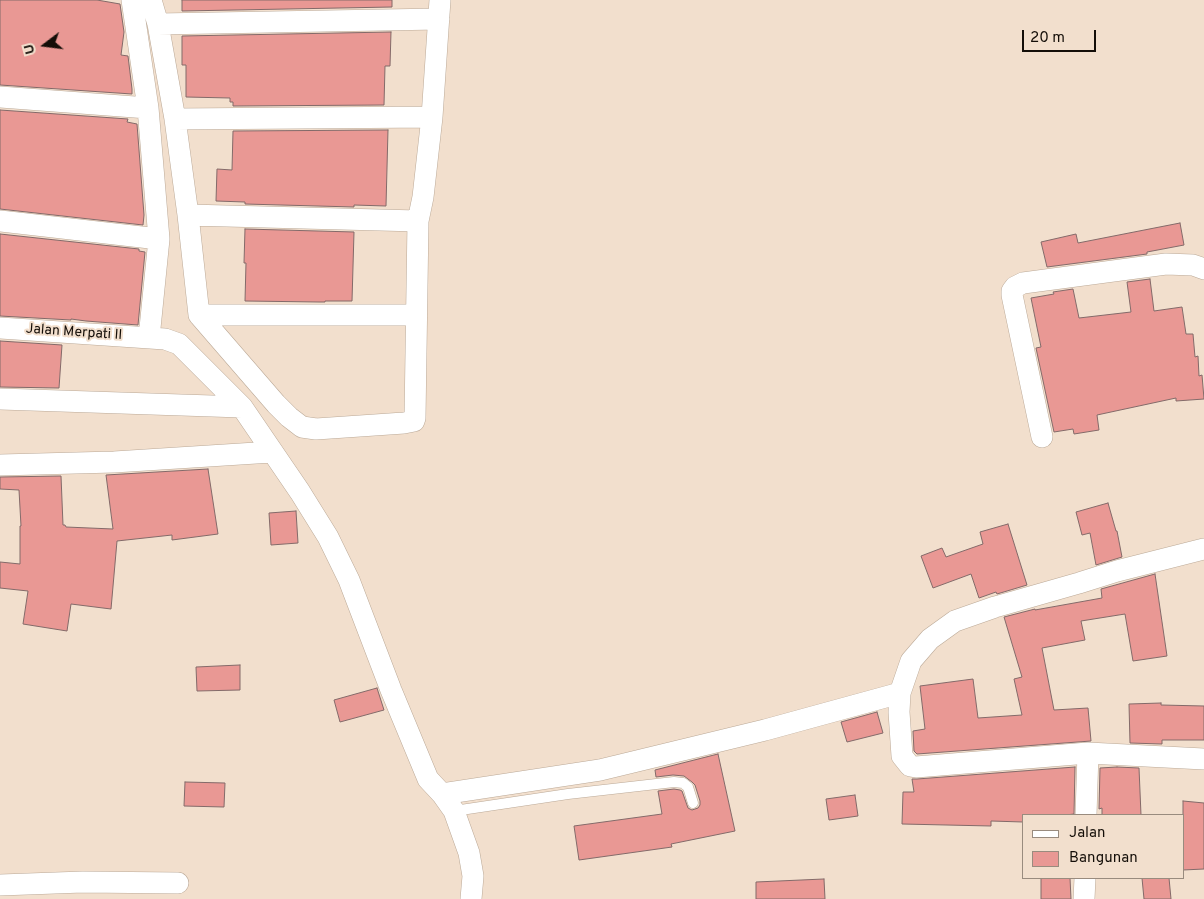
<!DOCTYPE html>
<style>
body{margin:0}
#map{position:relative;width:1204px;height:899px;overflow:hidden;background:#f2dfcd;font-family:Overpass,sans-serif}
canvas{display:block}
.legend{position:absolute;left:1022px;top:814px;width:162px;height:65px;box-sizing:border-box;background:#f2dfcd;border:1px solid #998b7e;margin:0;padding:6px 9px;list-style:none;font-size:15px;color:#140e08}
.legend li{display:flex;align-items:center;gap:10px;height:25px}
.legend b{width:25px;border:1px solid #998b7e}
.north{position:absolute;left:20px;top:20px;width:50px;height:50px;-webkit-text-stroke:4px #f2dfcd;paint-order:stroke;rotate:255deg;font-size:14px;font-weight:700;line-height:20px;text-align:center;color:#140e08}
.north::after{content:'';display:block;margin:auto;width:18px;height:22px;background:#140e08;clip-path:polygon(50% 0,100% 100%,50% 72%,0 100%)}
.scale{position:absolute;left:1022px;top:30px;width:74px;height:22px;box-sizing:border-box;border:2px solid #140e08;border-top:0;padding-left:6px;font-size:15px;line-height:18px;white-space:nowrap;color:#140e08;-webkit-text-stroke:4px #f2dfcd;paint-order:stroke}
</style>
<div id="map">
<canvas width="1204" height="899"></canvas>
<ul class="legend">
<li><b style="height:6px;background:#fff"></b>Jalan</li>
<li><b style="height:14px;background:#e99894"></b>Bangunan</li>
</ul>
<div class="north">U</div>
<div class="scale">20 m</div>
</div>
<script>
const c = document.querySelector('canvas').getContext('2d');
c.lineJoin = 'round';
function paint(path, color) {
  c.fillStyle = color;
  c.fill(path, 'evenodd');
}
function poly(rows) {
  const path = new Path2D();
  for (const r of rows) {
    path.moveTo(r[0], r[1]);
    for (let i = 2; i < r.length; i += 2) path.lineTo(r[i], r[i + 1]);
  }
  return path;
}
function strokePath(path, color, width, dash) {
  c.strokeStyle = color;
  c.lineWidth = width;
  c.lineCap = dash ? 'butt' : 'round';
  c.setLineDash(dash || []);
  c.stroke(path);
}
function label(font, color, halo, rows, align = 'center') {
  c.font = font + ' Overpass,sans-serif';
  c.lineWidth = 4;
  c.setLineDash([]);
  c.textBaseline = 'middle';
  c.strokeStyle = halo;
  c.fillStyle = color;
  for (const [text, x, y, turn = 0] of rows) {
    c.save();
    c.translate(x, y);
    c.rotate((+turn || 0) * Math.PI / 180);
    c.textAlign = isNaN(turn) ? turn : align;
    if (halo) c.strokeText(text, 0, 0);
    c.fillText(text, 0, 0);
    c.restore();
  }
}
const building = poly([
 [0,0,97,0,120,4,124,32,121,55,128,56,132,89,132,94,0,85,0,0],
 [182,0,392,0,392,7,182,11,182,0],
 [391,32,390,66,385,66,384,105,233,106,233,102,230,102,230,98,186,97,186,65,182,65,182,36,391,32],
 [0,110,128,119,127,122,137,124,144,215,143,225,0,209,0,110],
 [388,130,386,206,354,205,354,207,245,204,245,202,216,201,217,169,232,170,233,131,388,130],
 [1180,223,1184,245,1147,252,1147,254,1047,267,1041,242,1076,234,1078,243,1180,223],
 [245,229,354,232,352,301,325,301,325,302,319,302,245,301,246,263,244,263,245,229],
 [0,234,139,249,139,251,145,252,138,325,86,321,71,319,71,320,0,316,0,234],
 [1150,279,1154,311,1182,307,1186,334,1193,334,1195,357,1198,356,1199,376,1202,375,1204,399,1176,401,1176,398,1097,415,1099,430,1074,434,1073,429,1054,432,1036,348,1041,347,1031,298,1054,294,1053,292,1073,289,1079,318,1131,312,1127,282,1150,279],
 [0,341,62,345,59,388,0,387,0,341],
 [208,469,218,534,172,540,172,535,117,541,111,609,71,604,67,631,23,624,28,591,0,588,0,562,20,564,20,526,21,526,19,490,0,489,0,477,61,476,63,525,65,525,66,527,113,529,106,475,208,469],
 [1108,503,1116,531,1117,531,1122,557,1096,565,1090,533,1082,535,1076,512,1108,503],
 [296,511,298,543,271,545,269,513,296,511],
 [1008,524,1027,585,997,594,996,592,979,598,971,574,933,588,921,556,942,548,946,557,983,544,980,532,1008,524],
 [1155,574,1167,656,1133,661,1125,614,1081,621,1085,640,1042,648,1054,710,1088,708,1091,741,917,754,914,751,913,731,925,729,920,686,973,679,978,718,1022,715,1014,679,1022,677,1004,617,1035,609,1035,610,1102,598,1101,589,1155,574],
 [240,665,240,690,197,691,196,667,240,665],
 [377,688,384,710,340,722,334,700,377,688],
 [1161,703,1161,705,1204,706,1204,740,1162,740,1162,744,1130,743,1129,704,1161,703],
 [877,712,883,733,847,742,841,722,877,712],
 [718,754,735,831,671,844,672,847,579,860,574,826,662,814,658,791,674,789,680,790,682,791,688,808,692,810,698,808,700,805,700,801,695,785,692,782,684,776,673,775,656,777,655,770,718,754],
 [1075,767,1074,814,1066,815,1023,815,1023,822,991,821,991,826,902,824,903,792,914,792,912,779,917,779,1075,767],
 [1117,767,1139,768,1141,815,1102,815,1102,808,1099,809,1100,768,1117,767],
 [185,782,225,783,224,807,184,806,185,782],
 [855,795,858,816,829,820,826,799,855,795],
 [1183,801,1204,803,1204,869,1183,870,1183,801],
 [1041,878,1070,878,1071,899,1041,899,1041,878],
 [1142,878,1169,878,1171,899,1144,899,1142,878],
 [824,879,825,899,756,899,756,882,824,879]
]);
paint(building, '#e99894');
strokePath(building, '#836a69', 1);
const service = poly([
 [454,811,568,794,674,782,683,783,688,787,693,803]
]);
const minor = poly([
 [132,0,148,108,159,239,149,338],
 [151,0,158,24,175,119,188,215,199,315,276,404,289,417,302,427,316,429,404,423,414,421,415,418,418,221,423,197,432,117,440,0],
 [158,24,439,19],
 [0,97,148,108],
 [175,119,432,117],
 [188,215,418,221],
 [0,221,159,239],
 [199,315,416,315],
 [0,328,165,339,179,344,242,407,300,492,328,537,349,580,391,690,428,779,442,794,454,811,469,853,473,876,471,899],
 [0,399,242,407],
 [1042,437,1012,295,1012,291,1015,287,1023,283,1166,264,1193,265,1204,269],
 [0,465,114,462,272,452],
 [1088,753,1204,759],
 [442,794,600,770,765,730,900,693],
 [1086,815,1088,753,916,767,910,766,902,756,899,712,900,693,911,661,930,639,955,621,995,607,1079,583,1117,571,1204,549],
 [0,885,83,882,178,883],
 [1084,899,1085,878]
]);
strokePath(service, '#bba997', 11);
strokePath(minor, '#bba997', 22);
strokePath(service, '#fff', 10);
strokePath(minor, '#fff', 21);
label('14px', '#140e08', '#f2dfcd', [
 ["Jalan Merpati II",74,333,4]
]);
</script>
